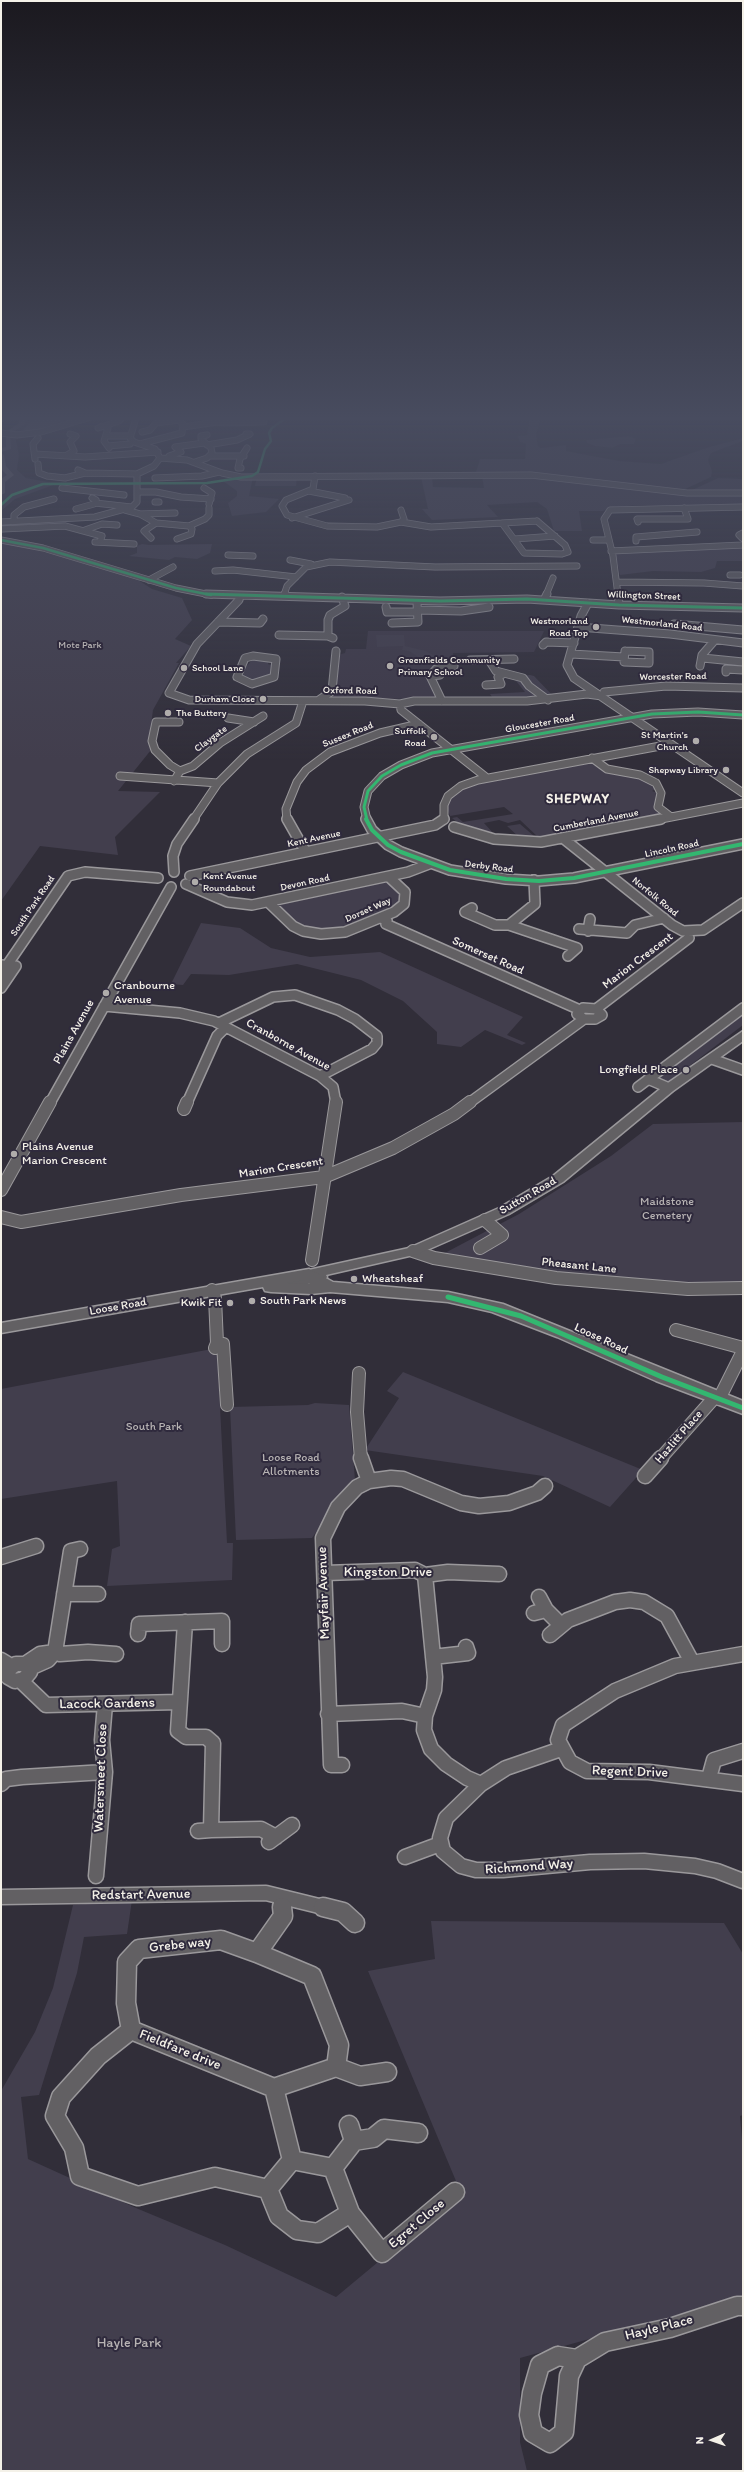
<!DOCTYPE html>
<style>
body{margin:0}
#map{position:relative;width:744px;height:2472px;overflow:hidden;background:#312e39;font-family:Itim,sans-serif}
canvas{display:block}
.frame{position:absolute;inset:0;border:2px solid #f4f1e8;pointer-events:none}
.north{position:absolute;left:692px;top:2420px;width:40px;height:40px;-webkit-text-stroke:3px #2f2a3d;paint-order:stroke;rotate:268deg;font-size:11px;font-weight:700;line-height:16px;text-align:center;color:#f4f1e8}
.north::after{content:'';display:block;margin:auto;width:14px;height:18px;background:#f4f1e8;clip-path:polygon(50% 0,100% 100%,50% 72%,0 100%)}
</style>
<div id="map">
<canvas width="744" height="2472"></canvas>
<div class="frame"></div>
<div class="north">N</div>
</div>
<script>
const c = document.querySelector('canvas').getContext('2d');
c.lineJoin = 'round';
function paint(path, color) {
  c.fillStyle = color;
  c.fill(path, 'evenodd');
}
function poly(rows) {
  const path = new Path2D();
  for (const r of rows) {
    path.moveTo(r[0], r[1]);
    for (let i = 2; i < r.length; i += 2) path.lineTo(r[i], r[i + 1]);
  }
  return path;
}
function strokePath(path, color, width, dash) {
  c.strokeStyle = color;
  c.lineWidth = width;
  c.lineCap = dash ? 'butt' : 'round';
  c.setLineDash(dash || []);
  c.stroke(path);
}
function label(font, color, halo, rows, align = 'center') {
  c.font = font + ' Itim,sans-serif';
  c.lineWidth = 4;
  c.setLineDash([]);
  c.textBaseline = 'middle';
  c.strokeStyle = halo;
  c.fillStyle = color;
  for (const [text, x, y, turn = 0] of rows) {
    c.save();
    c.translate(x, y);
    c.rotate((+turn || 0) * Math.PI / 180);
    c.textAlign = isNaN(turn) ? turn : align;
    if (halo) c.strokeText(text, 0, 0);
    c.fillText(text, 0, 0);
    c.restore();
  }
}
paint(poly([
 [368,631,544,631,534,652,453,653,452,665,432,667,426,674,438,699,330,698,336,688,338,655,345,653,346,649,366,649]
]), '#3e3948');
paint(poly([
 [21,415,94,415,40,431,15,435,19,455,17,470,26,478,48,482,136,483,136,485,56,484,15,499,1,511,1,432,8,432,18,426],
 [530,415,542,415,536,435,538,446,541,448,566,445,566,451,619,461,661,464,706,448,743,438,743,441,711,453,708,460,712,471,711,477,681,491,535,474,475,475,480,459,525,459,526,444,520,442,517,436,527,435],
 [629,436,636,439,634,444,620,444,612,448,595,446,587,443,586,440],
 [527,475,634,490,743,494,743,506,641,505,613,507,603,511,579,511,582,531,554,531,547,509,537,502,487,505,498,517,432,520,422,509,428,509,421,477,432,477,433,487,484,488,482,476],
 [297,476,296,486,255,486,257,477],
 [242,477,253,477,249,496,279,499,266,512,232,516,228,503,237,496,237,491,223,481],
 [718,478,743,479,743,492,688,492],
 [1,542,56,555,138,580,152,589,182,598,192,620,175,639,191,646,176,663,179,663,153,710,149,740,151,750,118,791,160,792,115,837,118,855,40,846,1,901],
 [142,544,149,545,212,544,210,553,197,559,175,557,169,560,129,556,137,553,137,546],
 [743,547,743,561,717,561,715,568,701,572,653,571,620,575,615,552],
 [376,635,404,635,405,646,426,651,440,659,426,662,409,651,402,650,403,646,377,647],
 [248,657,269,660,268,664,271,665,270,674,271,675,253,681,242,676,244,673,241,673,251,661],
 [530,675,534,676,555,698,494,700,490,694,525,692,512,676],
 [587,760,653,783,656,789,652,791,658,793,655,808,664,815,552,839,520,838,507,826,520,824,534,836,530,837,539,838,520,820,508,823,499,820,484,823,495,835,463,827,452,818,457,817,463,822,513,814,504,807,450,816,447,808,451,795,473,783],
 [388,879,401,894,400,904,348,930,314,932,296,924,275,904],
 [201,923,240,928,271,948,310,957,380,952,523,1017,507,1035,526,1043,522,1045,485,1030,461,1047,437,1044,437,1032,403,1001,361,980,297,964,229,975,191,974,183,985,171,984],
 [743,1010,743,1025,667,1083,654,1080],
 [743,1122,743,1286,565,1277,441,1255,519,1214,611,1156,653,1124],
 [217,1348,227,1543,233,1543,232,1580,107,1586,112,1549,120,1546,117,1481,1,1499,1,1389],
 [403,1372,643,1470,610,1507,543,1476,365,1450,399,1398,387,1391],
 [315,1403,349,1405,355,1480,351,1481,312,1538,236,1540,230,1407,308,1405],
 [132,1900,127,1934,84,1937,77,1973,39,2095,21,2097,28,2159,136,2208,225,2245,336,2297,461,2193,368,1971,435,1959,431,1921,724,1923,743,1954,743,2115,740,2116,743,2151,743,2297,520,2358,520,2442,527,2471,1,2471,1,2091,35,2032,53,1988,73,1905]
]), '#423e4d');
paint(poly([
 [49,415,74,416,41,429,29,431,23,430,34,418]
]), '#65616b');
paint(poly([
 [20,415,26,415,25,424,10,434,11,449,1,452,1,448,6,447,6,432,19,423,20,415],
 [1,453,4,455,6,466,14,475,5,482,5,493,1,495,1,479,7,475,1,469,1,453]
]), '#65616b');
const minorFar5 = poly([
 [208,416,217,422,225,423,264,422],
 [1,419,3,415],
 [102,426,108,428,104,441,109,448],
 [183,427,217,422],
 [98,428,119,421,123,417],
 [142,432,150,430,156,423,180,420],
 [1,433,17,435,41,432,98,415],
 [106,436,130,436],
 [140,444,182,433,183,424,173,415],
 [207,445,237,440,250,434,246,434],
 [108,446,130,444],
 [35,454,85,457,158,452],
 [67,455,74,451,70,442,76,436,70,434],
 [169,456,181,452,175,447,204,443],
 [211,456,244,456],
 [160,458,187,460,222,473,241,477,531,475,687,493,743,493],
 [35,459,33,444,38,438],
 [195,462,207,458,212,453,211,448,201,439,201,436,207,435],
 [38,464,39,473,47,476,65,478,85,473],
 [241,468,238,468,240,459,247,448],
 [78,470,85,473,137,474],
 [315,476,313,489,286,500,282,506,287,515,327,526,377,527,401,522,404,519,401,510],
 [155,478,202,476,219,472],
 [62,488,124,495],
 [204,488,212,493,209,504],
 [309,491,345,498],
 [137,492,156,492,181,497,211,499],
 [155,502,159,502],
 [95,503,131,507],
 [76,509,94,504,96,500,92,498],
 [125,510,140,514,156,523,189,526,205,519,209,515,209,508],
 [140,514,175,513],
 [292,518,349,500],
 [14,520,14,515,24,507,54,499],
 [537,521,565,545,568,552,562,554,524,553,502,523,537,521],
 [1,522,95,517,132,507,137,502,137,474,154,466,160,458,155,449,134,442,130,438,137,415],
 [401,522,431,527,502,523],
 [638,522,637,519,688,519,684,508],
 [2,529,65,526,102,536,100,542],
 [85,530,102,524,117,525],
 [151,538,144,531,156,523],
 [742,538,739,535,743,533],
 [177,539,191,534,192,529,189,526],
 [515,539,555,536],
 [1,540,43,548,176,588,211,595],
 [593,540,609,540],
 [636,541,636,537,697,532],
 [95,542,134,544],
 [611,551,743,545],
 [228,555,253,556],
 [290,560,311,564],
 [215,571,233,570,296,577],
 [730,575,740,575],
 [149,580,173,567],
 [617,582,704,583,743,586],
 [284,595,287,586,306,567,330,562,435,567,577,566],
 [546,595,553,578],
 [618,595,613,556,604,519,610,510,743,507]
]);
const minorFar4 = poly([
 [206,594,440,601,527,599,619,605,743,608],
 [618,594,619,605],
 [240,596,239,600,197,644,169,693,189,700,365,701,400,704,414,701,527,701,587,694,602,696],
 [284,596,285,594],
 [544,600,547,594],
 [588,603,581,616,567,665,574,678,743,793],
 [386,607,387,612,416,612],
 [418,610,461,611,489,607],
 [218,622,260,623,263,619],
 [392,623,418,622,417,603],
 [674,624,743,630],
 [578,627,670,634,743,643],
 [279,635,328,636],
 [333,638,328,636,328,620,330,615,345,606,342,597],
 [543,645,546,642,574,643],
 [625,651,649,652,649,663,624,662,625,651],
 [571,654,624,657],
 [253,656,276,659,274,677,252,684,237,677,245,658,253,656],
 [703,658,743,662],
 [470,660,514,659],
 [489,660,496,671,523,678,529,686,548,700],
 [700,666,702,655,715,640],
 [726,672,726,669,743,670],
 [440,675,430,676,442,701],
 [430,676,436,669,454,666],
 [486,685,501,684,498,677,503,674],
 [604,692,666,686,743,688],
 [319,700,332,691,336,651],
 [400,704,401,710,487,778],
 [228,718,254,722],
 [179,722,156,722,152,741,155,750,170,765,180,771],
 [592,758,607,769,640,775,654,782],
 [120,776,218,783],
 [174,781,180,771,193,766,220,743,263,716],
 [656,783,661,793,658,807,671,817],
 [193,820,218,783,247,754,296,723,303,701],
 [287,820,286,809,297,782,306,770,330,752,380,733,419,724],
 [367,820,364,807,368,791,382,776,401,765,432,753,652,714,698,712,743,715],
 [444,820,444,805,448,796,461,786,478,780,671,744],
 [656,820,743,803]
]);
const minorFar3 = poly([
 [287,819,304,849],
 [366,819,372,830,388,845,401,852,450,870,506,879,539,881,574,878,743,844],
 [454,827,494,839,541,842,661,819],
 [564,839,672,925,683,931,703,930,743,903],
 [174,872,173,856,177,844,194,819],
 [190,876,435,825,444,819],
 [186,884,227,902,252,905,408,872,429,864],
 [268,902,293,926,303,931,321,934,345,932,394,912,404,904,405,892,389,877],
 [472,908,465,912,495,925,509,925,535,904,534,880],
 [381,918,387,921,386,924,580,1010],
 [509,925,577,948,568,956],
 [579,929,627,933,635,925,664,918],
 [588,931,590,919],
 [1,965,16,966,1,988],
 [1,974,68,876,85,872,158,878],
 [104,1006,180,1013,214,1021,320,1076,333,1087,336,1103],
 [583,1008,596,1009,602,1015,595,1019,584,1019,577,1014,583,1008],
 [596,1009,689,938],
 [219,1023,273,997,295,995,338,1010,355,1019,377,1036,377,1043,372,1049,320,1076],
 [712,1059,743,1070],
 [648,1079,669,1088],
 [638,1087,743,1008],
 [50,1103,171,887],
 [187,1103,217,1036,226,1027],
 [469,1103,584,1019]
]);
const minorFar2 = poly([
 [184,1109,187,1102],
 [1,1190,50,1102],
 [1,1217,21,1222,181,1195,324,1177,393,1148,454,1114,470,1102],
 [480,1248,502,1235,485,1220],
 [413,1251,434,1258,556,1278,688,1289,743,1288],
 [312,1260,336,1102],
 [212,1290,215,1298,217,1343,215,1348],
 [676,1330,743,1348],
 [217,1343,223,1344,227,1405],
 [359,1373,357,1412,361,1459],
 [719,1399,743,1351],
 [660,1459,714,1398]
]);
const minorFar1 = poly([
 [361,1458,369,1481],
 [645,1476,661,1458],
 [80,1549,71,1551,55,1652,60,1654,88,1652,116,1654],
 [1,1557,36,1546],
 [325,1573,415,1570,425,1575,448,1572,499,1574],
 [425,1575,435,1677,434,1690,425,1716,424,1730,431,1749,446,1764,467,1778,481,1784],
 [64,1594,98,1594],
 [539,1597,546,1610,561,1625],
 [534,1613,546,1610],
 [185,1622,178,1731,186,1737,206,1737,213,1743,211,1830,261,1829,276,1837],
 [138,1634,139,1624,222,1621,222,1644],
 [550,1635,568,1620,615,1602,630,1600,644,1602,667,1616,692,1662],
 [743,1654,675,1666,615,1691,563,1725,558,1740,570,1762,587,1771,649,1772,743,1784],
 [433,1657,468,1653,466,1647],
 [1,1660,11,1666],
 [16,1664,25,1664,30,1668,30,1672,24,1679,15,1681,8,1677,8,1670,16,1664],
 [25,1664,40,1654,55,1652],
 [30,1668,48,1660,55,1652],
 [21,1681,46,1705,179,1702],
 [328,1714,402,1711,425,1716],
 [561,1749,506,1768,481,1784,446,1818,440,1838,443,1851,461,1866,476,1870,503,1870,590,1862,644,1861,695,1866,717,1871,743,1881],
 [342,1765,331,1765,323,1538,338,1507,357,1487,369,1481,391,1478,403,1479,461,1503,479,1506,509,1503,537,1493,545,1486],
 [709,1778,714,1760,743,1751],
 [1,1784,6,1779,22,1777,105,1772],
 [198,1831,211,1830],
 [269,1842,292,1825],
 [405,1857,440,1844],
 [96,1876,105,1772,102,1740,105,1704],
 [1,1897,266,1893,327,1908],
 [280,1897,282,1908]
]);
const minor = poly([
 [323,1907,343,1912,355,1923],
 [257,1953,283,1916,282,1907],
 [131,2030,274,2088,292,2160,268,2189,215,2177,138,2196,80,2176,74,2148,55,2116,61,2097,98,2056,131,2030],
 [131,2030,126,2003,127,1962,139,1949,221,1940,257,1953,312,1976,339,2045,336,2067,274,2088],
 [336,2067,360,2076,387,2072],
 [354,2141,373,2138,384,2129,418,2133],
 [333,2168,354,2141,349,2125],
 [268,2189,279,2216,297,2230,318,2233,350,2213,333,2168,292,2160],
 [350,2213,382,2253,455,2192],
 [558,2356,577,2359,569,2376,564,2432,550,2443,533,2433,529,2415,532,2393,540,2365,558,2356],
 [577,2359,605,2342,670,2328,737,2306,743,2306]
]);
const major = poly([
 [743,1031,743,1041,673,1091,563,1182,509,1214,418,1254,326,1275,327,1277,325,1280,277,1291,270,1287,272,1284,304,1276,302,1274,304,1271,409,1248,499,1208,553,1176,665,1085,743,1031]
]);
const highway = poly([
 [309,1269,333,1282,448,1292,503,1304,743,1401,743,1414,656,1381,557,1337,492,1312,448,1302,330,1292,311,1294,271,1292,265,1291,263,1287,1,1333,1,1323,309,1269],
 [305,1280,310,1284,287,1283,305,1280]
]);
strokePath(minorFar5, '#9a989b', 7);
strokePath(minorFar4, '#9a989b', 9);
strokePath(minorFar3, '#9a989b', 12);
strokePath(minorFar2, '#9a989b', 14);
strokePath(minorFar1, '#9a989b', 17);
strokePath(minor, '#9a989b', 21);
strokePath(major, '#9a989b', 3);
strokePath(highway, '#9a989b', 3);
strokePath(minorFar5, '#626063', 5.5);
strokePath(minorFar4, '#626063', 7);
strokePath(minorFar3, '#626063', 9);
strokePath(minorFar2, '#626063', 12);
strokePath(minorFar1, '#626063', 14);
strokePath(minor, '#626063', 18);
paint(major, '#626063');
paint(highway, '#626063');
strokePath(poly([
 [1,505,12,495,43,484,207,483,252,476,258,472,265,449,271,441,269,433,272,428,290,415],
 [1,540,43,548,176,588,211,595]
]), '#33b770', 2.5);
strokePath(poly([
 [206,594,440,601,527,599,619,605,743,608],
 [367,820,364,807,368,791,382,776,401,765,432,753,652,714,698,712,743,715]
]), '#33b770', 3);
strokePath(poly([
 [366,819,372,830,388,845,401,852,450,870,506,879,539,881,574,878,743,844]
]), '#33b770', 4);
strokePath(poly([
 [448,1297,521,1316,662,1377,743,1408]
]), '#33b770', 5);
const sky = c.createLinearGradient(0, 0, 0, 761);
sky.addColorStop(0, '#1b191f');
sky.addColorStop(0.55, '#484c5f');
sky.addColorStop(1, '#484c5f00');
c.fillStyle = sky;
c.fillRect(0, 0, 744, 761);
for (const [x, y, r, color] of [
 [596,627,4,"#b0adab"],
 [390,666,4,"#b0adab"],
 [184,668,4,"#b0adab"],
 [263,699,4,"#b0adab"],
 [168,713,4,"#b0adab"],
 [434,737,4,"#b0adab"],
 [696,741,4,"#b0adab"],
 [726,770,4,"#b0adab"],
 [195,882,4,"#b0adab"],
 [106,993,4,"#b0adab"],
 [686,1070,4,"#b0adab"],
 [14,1154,4,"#b0adab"],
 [354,1279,4,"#b0adab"],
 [252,1301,4,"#b0adab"],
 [230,1303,4,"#b0adab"]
]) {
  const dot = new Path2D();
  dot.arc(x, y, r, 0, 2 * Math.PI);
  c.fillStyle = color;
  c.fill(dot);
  strokePath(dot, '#2f2a3d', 1.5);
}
label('10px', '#f4f1e8', '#2f2a3d', [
 ["Willington Street",644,596,2],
 ["Westmorland Road",662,624,6],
 ["Worcester Road",673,677,-1],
 ["Oxford Road",350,691,1],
 ["Gloucester Road",540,724,-10],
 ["Sussex Road",348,735,-22],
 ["Claygate",211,739,-36],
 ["Cumberland Avenue",596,821,-11],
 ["Kent Avenue",314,839,-12],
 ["Lincoln Road",672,849,-12],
 ["Derby Road",489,867,7],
 ["Devon Road",305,883,-12],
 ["Norfolk Road",655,897,39],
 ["South Park Road",33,906,-56],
 ["Dorset Way",368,910,-24]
]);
label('10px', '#f4f1e8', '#2f2a3d', [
 ["Westmorland",588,621],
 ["Road Top",588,633],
 ["Greenfields Community",398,660,"left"],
 ["Primary School",398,672,"left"],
 ["School Lane",192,668,"left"],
 ["Durham Close",255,699],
 ["The Buttery",176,713,"left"],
 ["Suffolk",426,731],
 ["Road",426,743],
 ["St Martin's",688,735],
 ["Church",688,747],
 ["Shepway Library",718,770],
 ["Kent Avenue",203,876,"left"],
 ["Roundabout",203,888,"left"]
], 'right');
label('10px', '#b7b3b3', '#2f2a3d', [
 ["Mote Park",80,645]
]);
label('12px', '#f4f1e8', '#2f2a3d', [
 ["Somerset Road",488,956,24],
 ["Marion Crescent",638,961,-37],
 ["Plains Avenue",74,1032,-61],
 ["Cranborne Avenue",288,1045,29],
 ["Marion Crescent",281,1168,-9],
 ["Sutton Road",528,1196,-30],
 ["Pheasant Lane",579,1266,6],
 ["Loose Road",118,1307,-10],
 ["Loose Road",601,1339,25],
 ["Hazlitt Place",679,1437,-49]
]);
label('12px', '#f4f1e8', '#2f2a3d', [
 ["Cranbourne",114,986],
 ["Avenue",114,1000],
 ["Longfield Place",678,1070,"right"],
 ["Plains Avenue",22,1147],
 ["Marion Crescent",22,1161],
 ["Wheatsheaf",362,1279],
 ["South Park News",260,1301],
 ["Kwik Fit",222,1303,"right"]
], 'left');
label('12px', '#b7b3b3', '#2f2a3d', [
 ["Maidstone",667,1202],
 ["Cemetery",667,1216],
 ["South Park",154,1427],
 ["Loose Road",291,1458],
 ["Allotments",291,1472]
]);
c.letterSpacing = '1px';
label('bold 13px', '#f4f1e8', '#2f2a3d', [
 ["SHEPWAY",578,800]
]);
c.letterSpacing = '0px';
label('14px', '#f4f1e8', '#2f2a3d', [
 ["Kingston Drive",388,1572],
 ["Mayfair Avenue",324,1593,-92],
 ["Lacock Gardens",107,1704,-1],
 ["Regent Drive",630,1772,2],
 ["Watersmeet Close",101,1778,-88],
 ["Richmond Way",529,1867,-4],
 ["Redstart Avenue",141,1895,-1],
 ["Grebe way",180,1945,-6],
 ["Fieldfare drive",180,2050,22],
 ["Egret Close",417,2224,-40],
 ["Hayle Place",659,2328,-14]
]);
label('14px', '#b7b3b3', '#2f2a3d', [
 ["Hayle Park",129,2343]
]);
</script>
